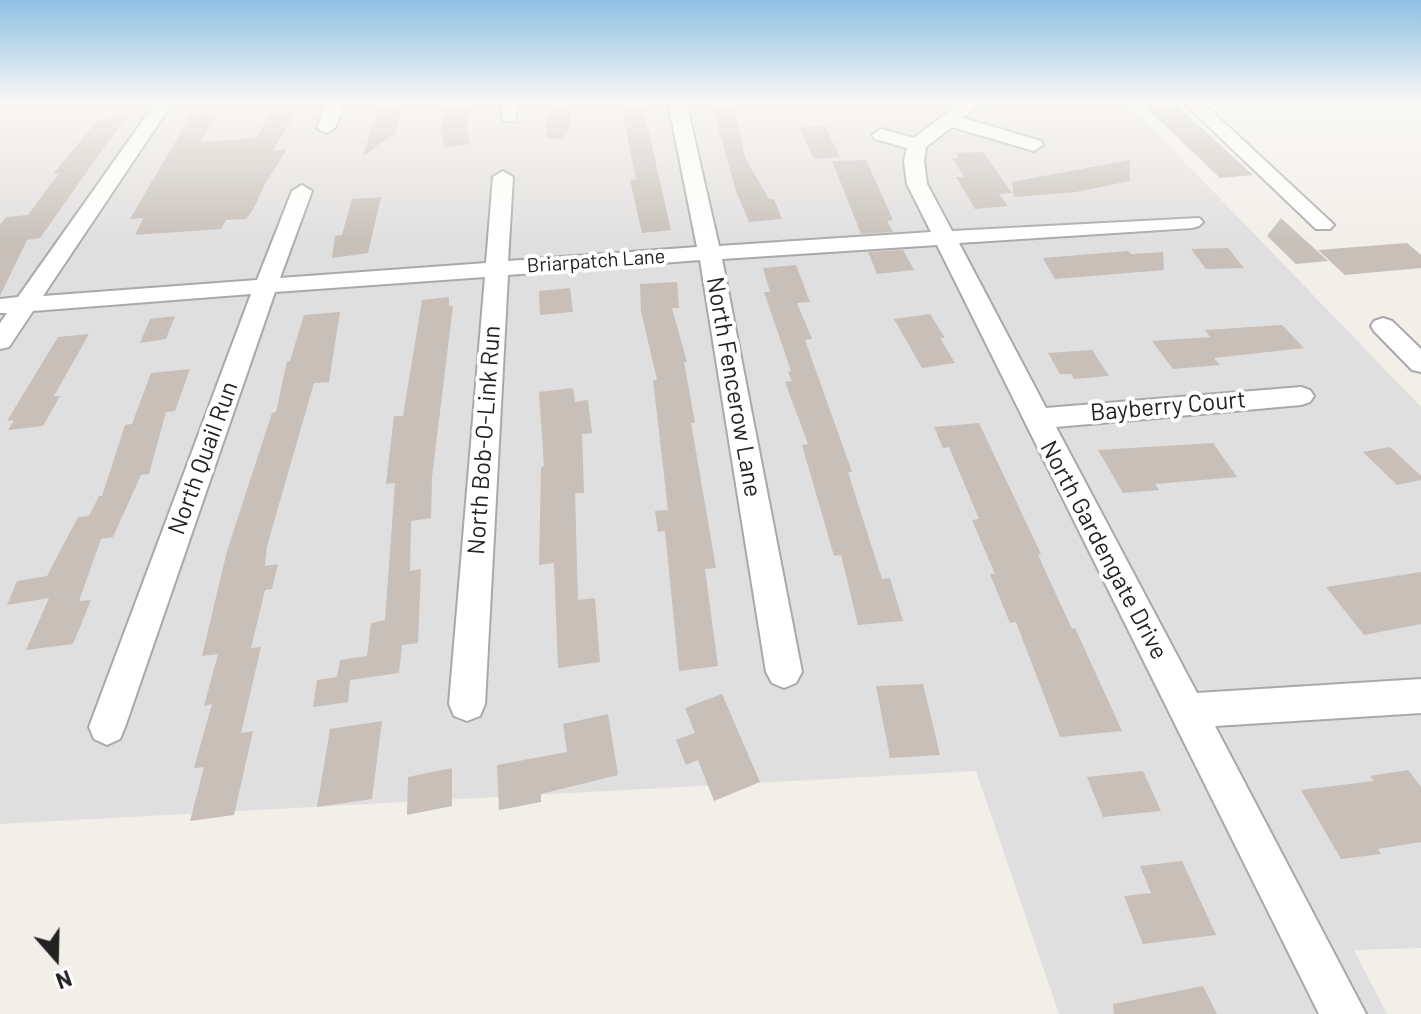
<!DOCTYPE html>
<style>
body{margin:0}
#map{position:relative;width:1421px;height:1014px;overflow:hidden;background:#f2efe9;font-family:Barlow,sans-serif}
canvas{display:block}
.north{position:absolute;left:16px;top:918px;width:80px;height:80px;-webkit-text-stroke:6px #fff;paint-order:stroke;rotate:160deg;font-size:22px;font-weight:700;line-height:32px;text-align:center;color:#222}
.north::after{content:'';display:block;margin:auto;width:28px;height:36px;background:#222;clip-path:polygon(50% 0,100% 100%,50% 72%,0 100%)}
</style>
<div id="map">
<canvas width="1421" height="1014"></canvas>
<div class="north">N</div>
</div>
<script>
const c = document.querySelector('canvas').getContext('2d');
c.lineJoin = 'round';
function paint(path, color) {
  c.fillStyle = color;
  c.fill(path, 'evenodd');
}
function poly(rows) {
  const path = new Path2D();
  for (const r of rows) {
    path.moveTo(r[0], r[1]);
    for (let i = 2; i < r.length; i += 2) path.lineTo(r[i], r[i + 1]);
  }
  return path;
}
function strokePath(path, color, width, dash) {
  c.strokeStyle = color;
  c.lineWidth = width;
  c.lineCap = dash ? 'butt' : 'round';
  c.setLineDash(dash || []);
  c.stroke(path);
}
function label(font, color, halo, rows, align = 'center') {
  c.font = font + ' Barlow,sans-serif';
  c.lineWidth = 8;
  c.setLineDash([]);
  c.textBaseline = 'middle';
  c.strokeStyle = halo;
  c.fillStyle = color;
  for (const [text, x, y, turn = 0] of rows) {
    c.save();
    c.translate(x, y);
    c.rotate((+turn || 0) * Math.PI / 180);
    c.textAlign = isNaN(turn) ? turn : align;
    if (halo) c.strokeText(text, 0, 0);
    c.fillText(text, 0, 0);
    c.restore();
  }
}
paint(poly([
 [0,102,1127,102,1421,407,1421,948,1354,950,1387,1014,1059,1014,976,771,0,824]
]), '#e0dfdf');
paint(poly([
 [402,102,395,133,363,156,379,103],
 [444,102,469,102,467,130,470,144,445,148,441,131],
 [549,102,571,102,570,129,562,140,546,138],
 [625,102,642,102,671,230,642,233,630,180,636,179,623,115,627,114],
 [734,102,745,158,769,199,774,199,782,219,749,222,736,191,711,103],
 [1140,102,1173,102,1253,175,1220,178],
 [217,113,200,142,256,138,271,113,295,113,273,151,287,149,265,184,253,210,246,219,226,220,221,229,135,235,143,218,130,219,191,115],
 [125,118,40,238,27,240,0,296,0,225,6,217,28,215,59,173,53,174,98,120],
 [825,126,840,157,814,159,799,128],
 [983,152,1012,193,999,194,1008,206,975,209,956,177,964,177,952,158,959,158,956,153],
 [866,160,893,220,887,221,893,232,861,234,832,161],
 [1130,160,1130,181,1076,192,1014,197,1012,182],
 [381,197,368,253,332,258,335,236,342,235,352,199],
 [1281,218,1328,261,1296,264,1267,236],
 [1407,243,1421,255,1421,268,1345,275,1318,250],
 [1228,248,1244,268,1206,269,1191,249],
 [903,250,914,270,877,274,868,252],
 [1128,251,1131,254,1163,252,1164,270,1055,279,1043,258],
 [796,265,810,302,797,303,812,339,805,340,852,472,848,472,882,579,890,578,903,621,858,625,841,555,834,556,802,445,808,444,785,382,792,381,788,372,791,371,764,292,770,292,763,268],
 [677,282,679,308,672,308,687,362,684,362,695,423,691,423,716,568,705,569,718,666,679,671,665,531,658,532,655,511,668,510,653,380,657,380,641,311,640,284],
 [570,288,573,312,540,315,539,291],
 [449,297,449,306,453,306,432,477,431,518,411,521,410,571,421,569,418,643,402,645,399,673,350,680,348,702,313,707,317,680,337,677,340,660,367,656,371,623,385,620,395,483,386,484,394,416,403,416,422,300],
 [340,312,329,382,314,383,267,546,265,566,278,564,272,589,265,590,251,648,261,647,241,733,253,731,234,815,190,821,204,767,194,768,212,704,204,706,218,654,202,656,227,551,272,413,276,412,287,361,290,361,304,315],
 [930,314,945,338,940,338,955,363,922,368,894,319],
 [175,316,166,339,140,343,150,319],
 [1282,325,1304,348,1214,358,1220,365,1173,369,1152,341,1210,337,1205,330],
 [89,334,54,396,60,396,43,426,8,430,14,420,7,421,58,337],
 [1092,350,1109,376,1074,379,1071,374,1060,374,1048,353],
 [190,369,175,411,166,412,149,474,141,475,113,537,101,539,79,601,91,600,73,644,26,650,49,598,7,605,17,581,47,576,78,517,89,516,99,496,102,496,125,425,132,424,151,373],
 [573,388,575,402,588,400,592,433,582,434,584,493,575,493,578,600,595,598,600,662,558,668,554,563,539,565,541,467,544,466,539,392],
 [979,423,1041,554,1038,555,1072,629,1075,628,1122,731,1060,737,1016,622,1010,623,990,574,995,574,972,520,979,519,949,447,943,448,934,427],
 [1213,443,1237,477,1155,484,1159,490,1123,493,1098,450],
 [1390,447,1421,476,1421,480,1397,485,1363,452],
 [1421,572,1421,624,1364,635,1326,587],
 [923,684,940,755,890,758,876,686],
 [722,694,760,782,714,801,698,760,686,765,676,740,695,733,685,708],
 [608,714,618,775,541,794,541,802,499,810,497,765,567,752,563,724],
 [382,721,372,799,317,807,330,729],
 [452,768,452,806,407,815,408,777],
 [1408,770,1421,787,1421,842,1378,849,1381,854,1341,859,1301,790,1374,781,1370,776],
 [1143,771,1161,811,1103,817,1087,777],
 [1182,861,1216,935,1143,944,1124,896,1151,893,1140,866],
 [1203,986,1217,1014,1114,1014,1113,1004]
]), '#c7bfb8');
const minor = poly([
 [156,102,173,102,43,296,257,280,292,191,302,185,312,191,280,278,486,263,493,177,503,171,513,177,508,261,697,247,668,102,686,102,719,246,931,232,907,184,904,161,907,148,875,139,872,135,881,129,914,138,961,102,981,102,963,118,1041,141,1043,145,1034,151,952,127,926,147,924,161,927,184,952,231,1199,218,1203,222,1199,226,1192,228,959,243,1046,408,1301,387,1310,390,1314,396,1310,402,1301,405,1056,427,1197,693,1421,679,1421,713,1215,726,1366,1014,1319,1014,937,245,722,259,802,672,796,683,784,688,772,683,766,672,700,260,508,275,485,704,480,716,467,721,454,716,449,704,485,277,275,292,125,727,120,739,107,745,94,739,89,727,251,294,33,311,9,347,0,349,0,323,7,313,0,313,0,299,18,297,156,102],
 [327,102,345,102,335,128,326,133,317,128,327,102],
 [501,102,519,102,515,121,503,121,501,102],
 [1183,102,1202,102,1330,221,1334,225,1330,229,1316,229,1183,102],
 [1383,318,1392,321,1421,349,1421,372,1412,370,1374,331,1371,326,1374,321,1383,318]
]);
strokePath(minor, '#a9a9a9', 4);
paint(minor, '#fff');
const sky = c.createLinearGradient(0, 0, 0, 244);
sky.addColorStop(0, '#8fc0e4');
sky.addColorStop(0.42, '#f9f8f5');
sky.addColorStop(1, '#f9f8f500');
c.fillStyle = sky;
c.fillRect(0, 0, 1421, 244);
label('20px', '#222', '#fff', [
 ["Briarpatch Lane",596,261,-4]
]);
label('24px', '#222', '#fff', [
 ["North Fencerow Lane",734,387,80],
 ["Bayberry Court",1168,406,-5],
 ["North Bob-O-Link Run",484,440,-86],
 ["North Quail Run",203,458,-70],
 ["North Gardengate Drive",1104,550,62]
]);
</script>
